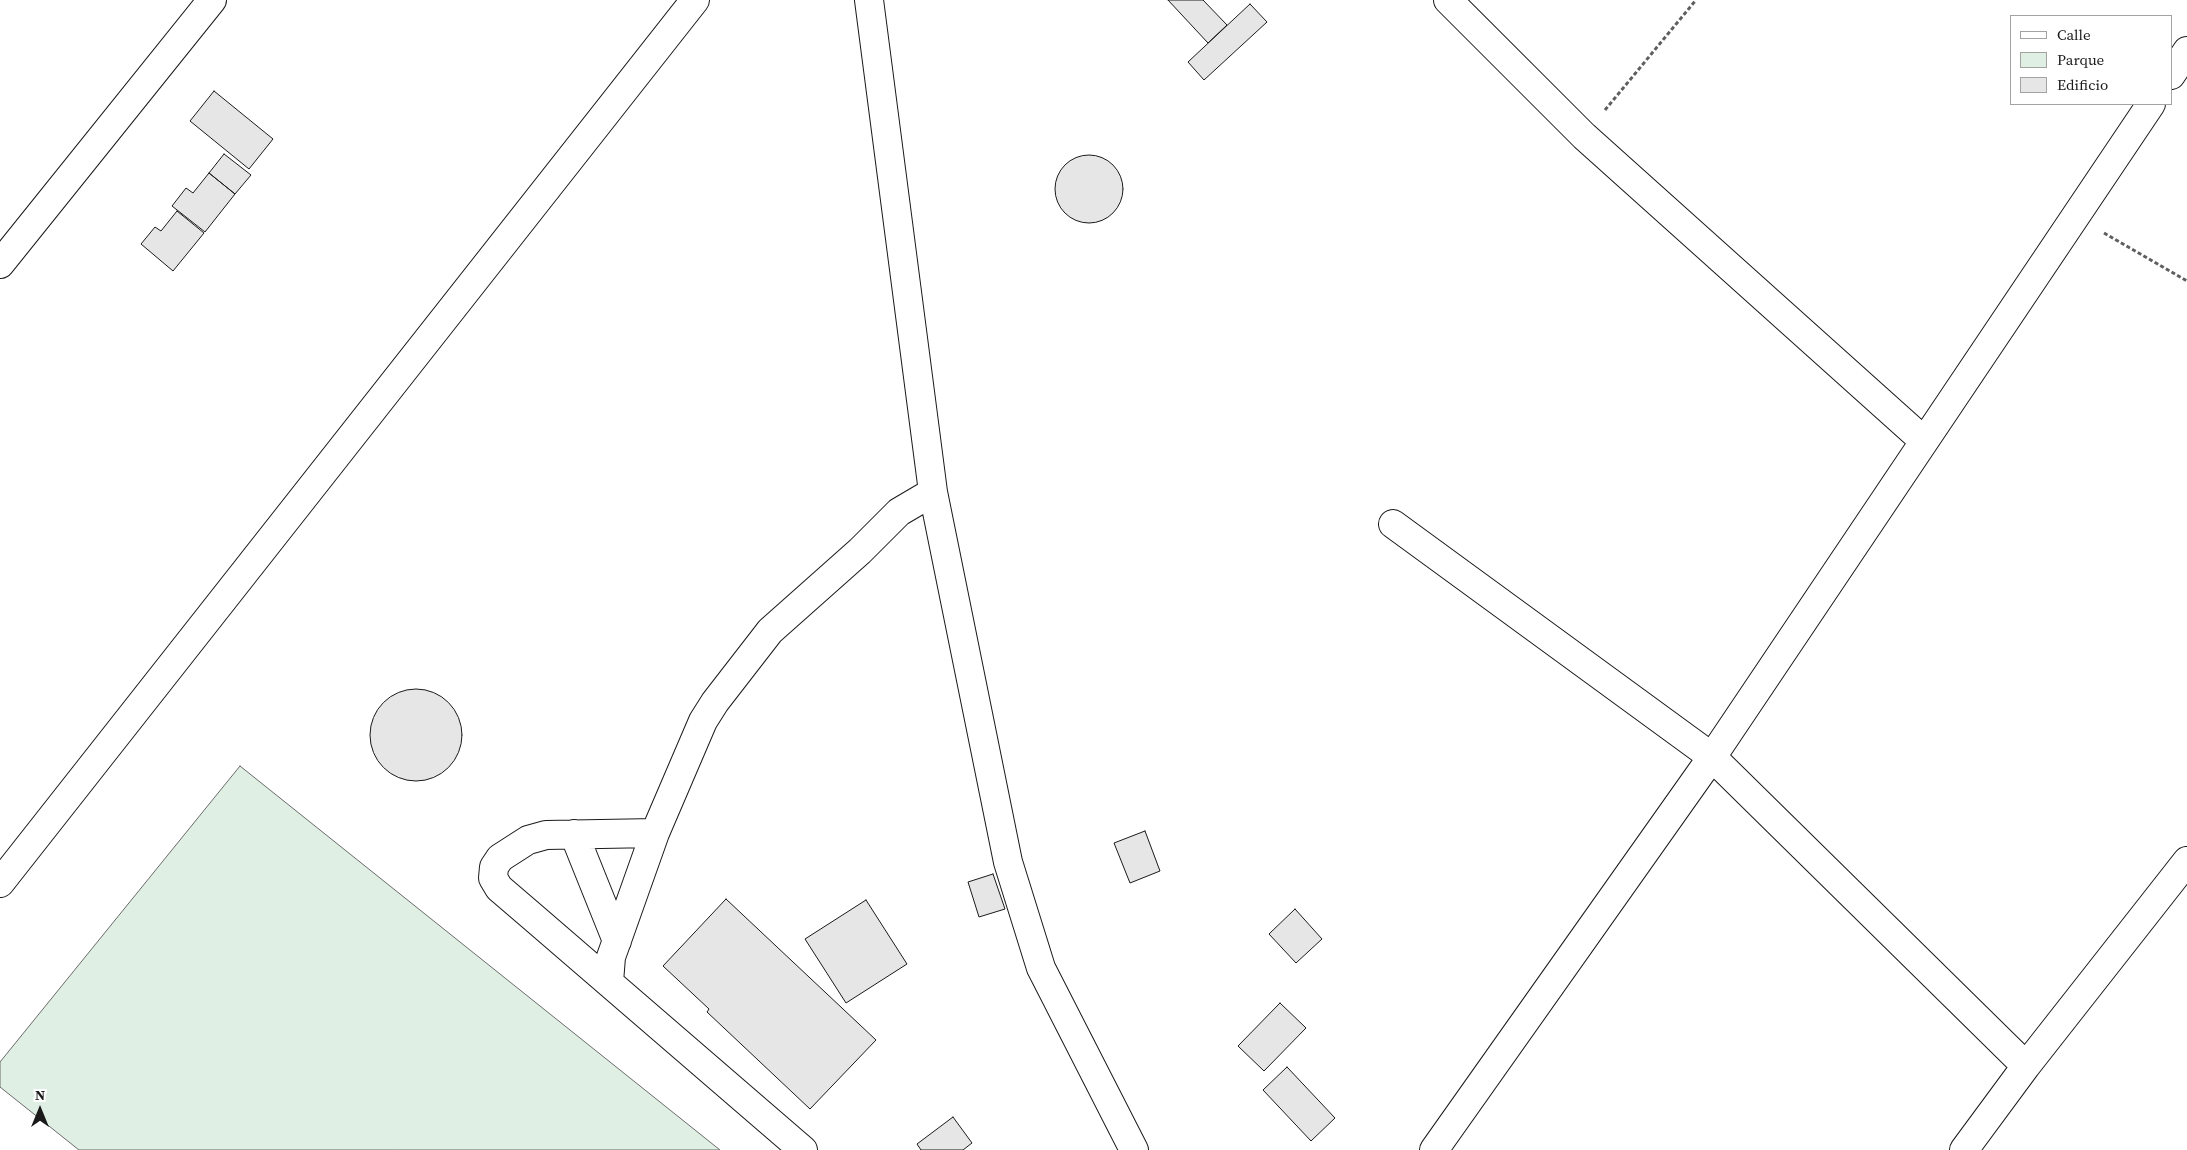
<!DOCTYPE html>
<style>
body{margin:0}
#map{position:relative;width:2187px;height:1150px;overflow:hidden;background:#fff;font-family:"Source Serif 4",serif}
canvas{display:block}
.legend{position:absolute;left:2010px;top:15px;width:162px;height:90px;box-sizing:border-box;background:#fff;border:1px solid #a3a3a3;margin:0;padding:6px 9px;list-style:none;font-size:15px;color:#1a1a1a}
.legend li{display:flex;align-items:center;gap:10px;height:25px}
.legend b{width:25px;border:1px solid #a3a3a3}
.north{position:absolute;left:15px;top:1085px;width:50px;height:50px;-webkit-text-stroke:4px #fff;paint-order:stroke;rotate:0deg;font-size:14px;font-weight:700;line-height:20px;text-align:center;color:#1a1a1a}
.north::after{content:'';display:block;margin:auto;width:18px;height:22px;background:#1a1a1a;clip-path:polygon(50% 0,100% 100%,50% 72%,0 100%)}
</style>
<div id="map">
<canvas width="2187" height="1150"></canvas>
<ul class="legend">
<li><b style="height:6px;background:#fff"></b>Calle</li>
<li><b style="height:14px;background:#e0efe3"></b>Parque</li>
<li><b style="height:14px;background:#e6e6e6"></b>Edificio</li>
</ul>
<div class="north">N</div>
</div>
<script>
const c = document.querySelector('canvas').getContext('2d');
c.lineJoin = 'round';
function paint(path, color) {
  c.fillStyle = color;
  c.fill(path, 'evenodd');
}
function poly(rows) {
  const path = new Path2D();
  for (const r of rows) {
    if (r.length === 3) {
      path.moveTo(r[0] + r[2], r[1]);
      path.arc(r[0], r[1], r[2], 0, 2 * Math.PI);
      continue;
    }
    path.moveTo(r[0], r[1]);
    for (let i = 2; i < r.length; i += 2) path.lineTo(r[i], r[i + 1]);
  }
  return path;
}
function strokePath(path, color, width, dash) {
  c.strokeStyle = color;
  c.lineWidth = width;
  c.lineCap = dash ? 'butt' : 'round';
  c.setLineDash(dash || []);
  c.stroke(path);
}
const green = poly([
 [240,766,720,1150,79,1150,0,1087,0,1062,240,766]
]);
paint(green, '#e0efe3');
strokePath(green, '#6a6a6a', 1);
const building = poly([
 [1168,0,1203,0,1227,25,1208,43,1168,0],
 [1250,4,1267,22,1204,80,1188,62,1250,4],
 [214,91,273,139,249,169,190,121,214,91],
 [224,154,251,175,235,194,209,173,224,154],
 [1089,189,34],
 [209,173,235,194,205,232,172,206,186,188,193,193,209,173],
 [177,211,204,233,173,271,141,244,155,227,161,231,177,211],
 [416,735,46],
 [1145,831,1160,871,1130,883,1114,843,1145,831],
 [993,874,1005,909,979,917,968,882,993,874],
 [726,899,876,1040,810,1109,707,1012,709,1009,663,966,726,899],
 [866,900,907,964,846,1003,805,939,866,900],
 [1295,909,1322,939,1296,963,1269,934,1295,909],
 [1280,1003,1306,1028,1264,1071,1238,1046,1280,1003],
 [1287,1067,1335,1118,1311,1141,1263,1090,1287,1067],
 [953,1117,972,1143,963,1150,921,1150,917,1144,953,1117]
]);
paint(building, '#e6e6e6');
strokePath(building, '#1a1a1a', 1);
const minor = poly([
 [869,0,933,492,1008,862,1041,968,1134,1150],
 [1448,0,1584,136,1924,441],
 [2171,75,2187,51],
 [0,264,212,0],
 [1393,524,1712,757,2026,1066],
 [655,833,546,835,528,840,500,858,494,867,493,878,499,888,534,918,803,1150],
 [574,834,617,941],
 [0,883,695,0],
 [609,982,611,957,655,833,703,721,715,702,770,631,860,551,899,512,933,492],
 [1434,1150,1712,757,2151,104],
 [1964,1150,2026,1066,2187,861]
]);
strokePath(minor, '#1a1a1a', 30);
strokePath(poly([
 [1605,110,1696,0],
 [2104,233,2187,281]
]), '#5f5f5f', 3, [4, 2.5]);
strokePath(minor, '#fff', 28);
</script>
